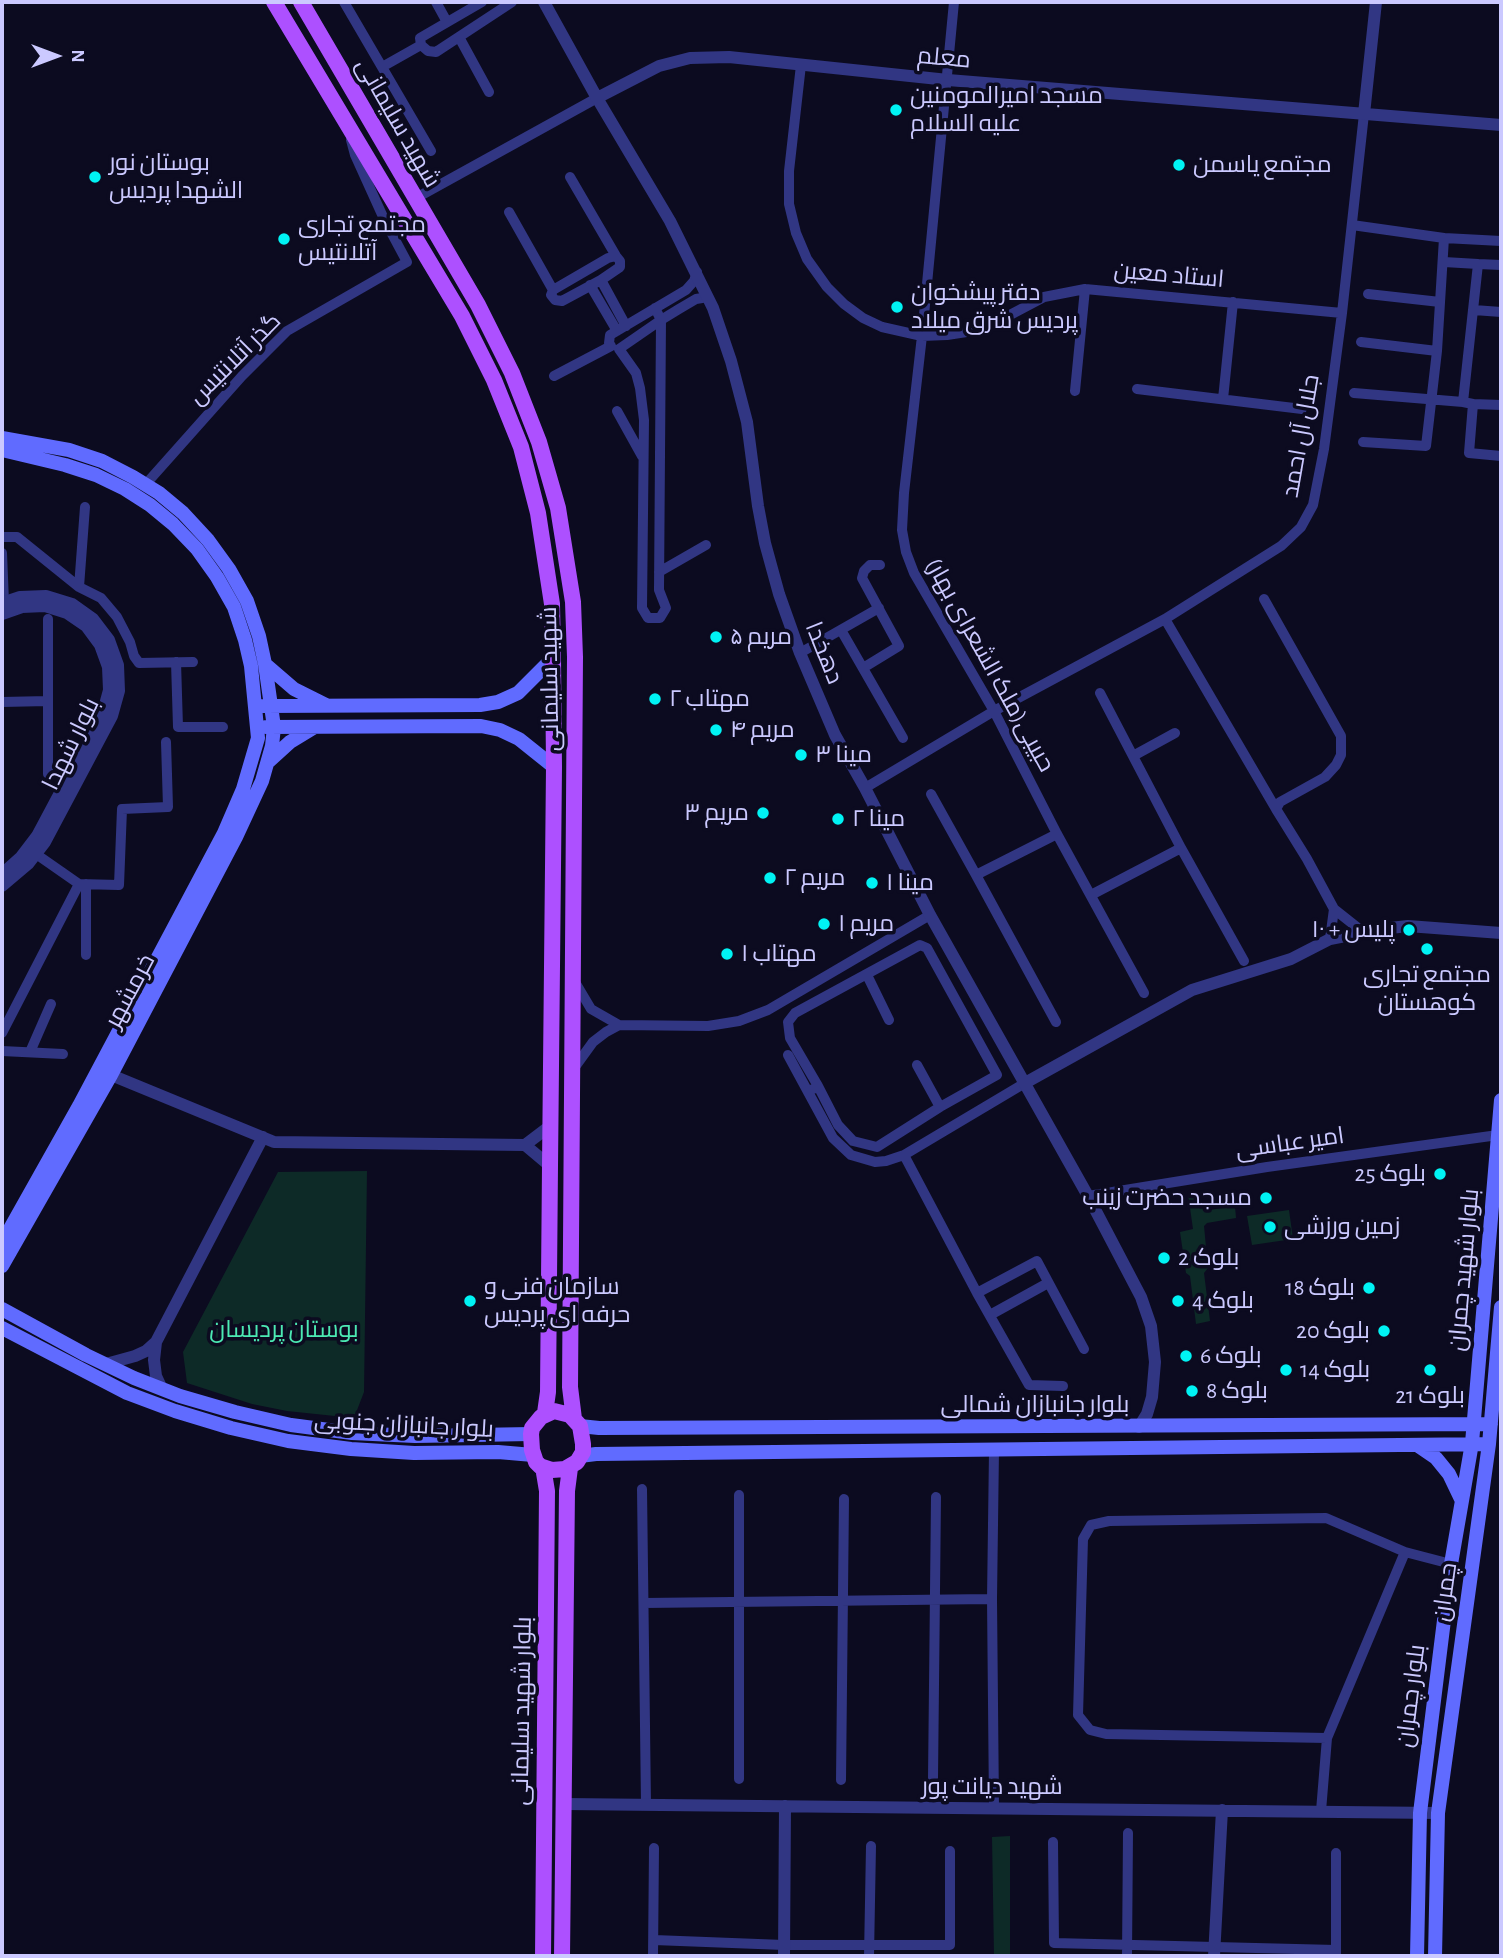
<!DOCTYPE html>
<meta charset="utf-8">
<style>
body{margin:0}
#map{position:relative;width:1503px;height:1958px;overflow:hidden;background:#0c0b20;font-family:"Alegreya Sans",sans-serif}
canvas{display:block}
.frame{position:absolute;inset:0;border:4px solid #cbc9ff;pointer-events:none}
.north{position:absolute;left:21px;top:21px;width:70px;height:70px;-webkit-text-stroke:5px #0c0b20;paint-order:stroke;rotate:90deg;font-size:19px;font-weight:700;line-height:28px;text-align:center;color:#cbc9ff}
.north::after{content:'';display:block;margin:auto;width:24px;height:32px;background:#cbc9ff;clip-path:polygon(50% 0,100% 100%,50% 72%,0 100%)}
</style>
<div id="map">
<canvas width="1503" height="1958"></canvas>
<div class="frame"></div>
<div class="north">N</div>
</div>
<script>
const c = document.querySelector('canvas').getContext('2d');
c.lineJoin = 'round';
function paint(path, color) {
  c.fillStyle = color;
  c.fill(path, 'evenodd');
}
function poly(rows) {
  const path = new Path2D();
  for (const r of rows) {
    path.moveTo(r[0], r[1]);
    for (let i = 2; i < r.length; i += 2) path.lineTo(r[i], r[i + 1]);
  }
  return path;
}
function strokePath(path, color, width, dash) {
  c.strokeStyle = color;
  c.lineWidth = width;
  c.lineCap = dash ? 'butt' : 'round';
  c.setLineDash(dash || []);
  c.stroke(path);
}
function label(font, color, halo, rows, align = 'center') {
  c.font = font + ' "Alegreya Sans",Cairo,sans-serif';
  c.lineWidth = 7;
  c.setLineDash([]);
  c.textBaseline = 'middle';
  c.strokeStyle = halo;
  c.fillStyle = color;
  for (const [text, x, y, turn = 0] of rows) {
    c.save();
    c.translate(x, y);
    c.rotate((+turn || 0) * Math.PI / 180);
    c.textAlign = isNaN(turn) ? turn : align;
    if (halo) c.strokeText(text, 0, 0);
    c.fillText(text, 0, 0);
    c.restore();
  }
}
paint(poly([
 [367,1171,364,1392,354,1418,287,1411,252,1404,187,1383,183,1352,278,1172],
 [1200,1192,1203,1211,1235,1206,1236,1218,1207,1223,1204,1226,1208,1268,1204,1273,1210,1321,1196,1324,1190,1276,1186,1273,1180,1232,1193,1229,1188,1194],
 [1289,1210,1293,1239,1252,1245,1247,1216],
 [1010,1836,1010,1956,994,1956,992,1837]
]), '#0d2a27');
strokePath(poly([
 [344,2,431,151],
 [436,2,447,22],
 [482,2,420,38,421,45,428,51,436,52,512,2],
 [954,2,922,336,904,493,902,530,906,552,914,573,994,711,1057,834,1144,993],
 [459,37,489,92],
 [801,65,789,171,789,204,796,233,807,259,827,287,844,304,863,318,882,327,922,336,947,335,973,331,1008,316,1044,297,1085,289,1342,313],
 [382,67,421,45],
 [416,198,597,98],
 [509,212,553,290,551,295,555,300,562,301,601,280,620,267,620,261,616,256,570,177],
 [1352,225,1444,238,1437,351,1426,446,1363,442],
 [1444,238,1501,241],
 [1444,262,1478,264,1463,402,1473,404,1469,453,1501,456],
 [1478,264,1501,265],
 [601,280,626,326],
 [590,285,617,331],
 [553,290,608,258,616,256],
 [1368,294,1440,302],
 [655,308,661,320,659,590,666,608,660,618,648,618,642,608,644,420,640,388,636,373,619,349,661,320,679,309,696,299,708,297],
 [1474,310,1501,312],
 [1361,342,1437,351],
 [554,376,611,346,609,343,610,335,686,290,694,281,697,272],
 [1137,389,1302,409],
 [1075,391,1085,289],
 [1354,393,1463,402],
 [1223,399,1233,302],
 [1473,404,1501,405],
 [617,411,642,456],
 [145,485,242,376,287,331,407,262,384,219,355,155,351,140],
 [2,537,17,537,79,587,101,598,117,617,130,642,134,656,139,663,193,662],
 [2,553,4,602],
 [659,572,706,545],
 [79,587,85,507],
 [1264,599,1341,736,1341,755,1336,765,1325,777,1280,802,1276,809],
 [48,619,48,774],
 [1165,619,1276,809,1307,859,1334,909,1363,932],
 [841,630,903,738],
 [800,653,879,608],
 [176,662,178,727,223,727],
 [863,668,899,646,862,578,864,571,870,565,880,565],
 [2,702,48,701],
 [1133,756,1175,733],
 [865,788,994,711,1165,619,1281,546,1301,527,1313,505,1324,449,1342,313,1364,114],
 [931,794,976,875,1057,834],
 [1181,848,1244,961],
 [36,854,79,884,119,885,122,809,168,807,166,742],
 [976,875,1056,1022],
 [86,884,86,955],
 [1091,895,1181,848,1100,693],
 [1330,939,1334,909],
 [867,975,889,1020],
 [575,982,591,1009,619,1025,708,1026,739,1021,768,1010,930,915],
 [2,1033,79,884],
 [2,1051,63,1054],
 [30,1052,51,1004],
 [788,1055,833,1138,851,1155,875,1162,886,1161,904,1155,1025,1083],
 [572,1071,593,1042,606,1032,619,1025],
 [818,1086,790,1038,788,1022,795,1013,920,945,927,948,997,1075,940,1107,917,1065],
 [813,1089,818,1086,838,1125,853,1141,877,1147,940,1107],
 [904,1155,977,1293,1029,1385,1063,1386],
 [1088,1196,1267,1167,1498,1135],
 [977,1293,1037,1261,1084,1349],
 [990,1315,1048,1283],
 [642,1489,646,1805],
 [739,1495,739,1779],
 [644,1603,992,1599],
 [1327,1738,1106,1734,1090,1730,1078,1715,1083,1539,1091,1525,1109,1521,1326,1518,1405,1552,1451,1564],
 [933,1778,936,1497],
 [841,1780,844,1499],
 [994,1808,992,1599,994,1450],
 [1321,1811,1327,1738,1405,1552],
 [1053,1842,1054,1943,1336,1950],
 [654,1940,784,1945,950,1945,950,1851],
 [1336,1955,1336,1853],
 [653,1956,654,1848],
 [869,1956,871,1846],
 [1127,1956,1128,1833]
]), '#313683', 10);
strokePath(poly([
 [544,2,597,98,670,221,713,308,731,361,747,422,758,506,765,543,779,594,800,653,835,735,865,788,930,915,1088,1196,1141,1297,1151,1326,1155,1362,1152,1397,1147,1414,1139,1427],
 [597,98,659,66,690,58,729,57,948,80,1501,125],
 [1364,114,1376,2],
 [2,603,20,597,46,596,72,604,93,619,109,640,118,665,119,691,112,716,45,842,28,864,2,886],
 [2,614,22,607,45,606,67,613,86,626,100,645,108,667,109,690,103,712,37,836,21,857,2,874],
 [111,1075,274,1142,525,1145],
 [1025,1083,1192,990,1291,959,1330,939,1381,929,1408,926,1501,933],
 [550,1166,525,1145,550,1126],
 [156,1342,154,1360,156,1376,162,1389],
 [106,1364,135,1356,146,1351,156,1342,263,1137],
 [564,1804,1438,1813],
 [784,1956,785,1806],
 [1214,1956,1222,1810]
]), '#313683', 12);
strokePath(poly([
 [2,438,69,450,102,461,133,477,159,493,183,513,208,540,229,569,247,601,259,636,265,664,274,727,272,746,262,781,236,837,111,1075,2,1266],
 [2,450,65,465,96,475,125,489,150,505,173,524,197,549,217,577,234,607,245,640,251,666,258,738,243,789,224,833,79,1106,2,1243],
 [265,664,294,689,326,705],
 [263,706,480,705,498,702,518,693,553,658],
 [266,727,481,726,500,730,519,739,554,767],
 [268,762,290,742,313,728],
 [2,1309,86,1355,134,1378,180,1396,235,1412,291,1425,352,1433,415,1436,531,1434],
 [2,1328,127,1393,175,1411,231,1428,288,1441,351,1449,414,1453,498,1452,533,1455],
 [580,1426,599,1428,1491,1424],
 [1417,1445,1436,1458,1449,1474,1461,1499],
 [580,1456,596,1454,1489,1444],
 [1417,1956,1420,1813,1451,1564,1472,1443,1501,1100],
 [1435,1956,1438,1813,1489,1444,1501,1307]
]), '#606bff', 14);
strokePath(poly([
 [274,2,462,316,494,380,521,447,538,513,552,604,553,658,554,767,550,1166,548,1392,545,1413],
 [301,2,478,305,512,373,539,442,558,508,573,602,575,657,570,1387,574,1419],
 [554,1411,570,1415,580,1426,583,1444,583,1452,577,1462,565,1469,552,1470,540,1466,536,1462,532,1450,531,1434,532,1428,541,1417,554,1411],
 [543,1956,547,1491,543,1467],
 [562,1956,567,1491,570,1468]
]), '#ad50ff', 16);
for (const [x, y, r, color] of [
 [896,110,7,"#00f3f4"],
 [1179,165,7,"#00f3f4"],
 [95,177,7,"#00f3f4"],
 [284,239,7,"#00f3f4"],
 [897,307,7,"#00f3f4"],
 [716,637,7,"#00f3f4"],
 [655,699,7,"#00f3f4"],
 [716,730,7,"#00f3f4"],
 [801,755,7,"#00f3f4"],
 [763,813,7,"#00f3f4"],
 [838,819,7,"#00f3f4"],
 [770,878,7,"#00f3f4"],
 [872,883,7,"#00f3f4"],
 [824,924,7,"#00f3f4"],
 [1409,930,7,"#00f3f4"],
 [1427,949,7,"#00f3f4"],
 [727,954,7,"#00f3f4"],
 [1440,1174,7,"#00f3f4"],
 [1266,1198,7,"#00f3f4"],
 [1270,1227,7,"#00f3f4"],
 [1164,1258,7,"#00f3f4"],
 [1369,1288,7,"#00f3f4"],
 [470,1301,7,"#00f3f4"],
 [1178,1301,7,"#00f3f4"],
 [1384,1331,7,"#00f3f4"],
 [1186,1356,7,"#00f3f4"],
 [1286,1370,7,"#00f3f4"],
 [1430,1370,7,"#00f3f4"],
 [1192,1391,7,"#00f3f4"]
]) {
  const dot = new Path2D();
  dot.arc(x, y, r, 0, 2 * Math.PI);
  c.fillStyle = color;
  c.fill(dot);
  strokePath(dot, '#0c0b20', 2.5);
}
label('24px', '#cbc9ff', '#0c0b20', [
 ["معلم",944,58,5],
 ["شهید سلیمانی",398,123,60],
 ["استاد معین",1169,275,5],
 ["گذر آتلانتیس",235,359,-45],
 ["جلال آل احمد",1301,436,-80],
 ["دهخدا",824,653,68],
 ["حبیبی(ملک الشعرای بهار)",990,665,61],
 ["شهید سلیمانی",550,679,-91],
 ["بلوار شهدا",71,744,-64],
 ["خرمشهر",130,991,-62],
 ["امیر عباسی",1290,1143,-8],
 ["بلوار شهید چمران",1464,1270,-85],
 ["بلوار جانبازان شمالی",1035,1405],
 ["بلوار جانبازان جنوبی",404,1425,3],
 ["چمران",1445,1592,-82],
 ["بلوار چمران",1411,1696,-83],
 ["بلوار شهید سلیمانی",522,1711,-89],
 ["شهید دیانت پور",992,1787]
]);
label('24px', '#cbc9ff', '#0c0b20', [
 ["مسجد امیرالمومنین",910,96],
 ["علیه السلام",910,124],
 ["بوستان نور",109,163],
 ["الشهدا پردیس",109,191],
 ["مجتمع یاسمن",1193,165],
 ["مجتمع تجاری",298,225],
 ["آتلانتیس",298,253],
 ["دفتر پیشخوان",911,293],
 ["پردیس شرق میلاد",911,321],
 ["مریم ۵",730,637],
 ["مهتاب ۲",669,699],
 ["مریم ۴",730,730],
 ["مینا ۳",815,755],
 ["مریم ۳",749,813,"right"],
 ["مینا ۲",852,819],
 ["مریم ۲",784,878],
 ["مینا ۱",886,883],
 ["مریم ۱",838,924],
 ["پلیس + ۱۰",1395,930,"right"],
 ["مهتاب ۱",741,954],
 ["مجتمع تجاری",1427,975,"center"],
 ["کوهستان",1427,1003,"center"],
 ["بلوک 25",1426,1174,"right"],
 ["مسجد حضرت زینب",1252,1198,"right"],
 ["زمین ورزشی",1284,1227],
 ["بلوک 2",1178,1258],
 ["سازمان فنی و",484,1287],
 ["حرفه ای پردیس",484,1315],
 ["بلوک 18",1355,1288,"right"],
 ["بلوک 4",1192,1301],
 ["بلوک 20",1370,1331,"right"],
 ["بلوک 6",1200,1356],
 ["بلوک 14",1300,1370],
 ["بلوک 8",1206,1391],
 ["بلوک 21",1430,1396,"center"]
], 'left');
label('24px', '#4ce9b3', '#0c0b20', [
 ["بوستان پردیسان",284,1330]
]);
</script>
